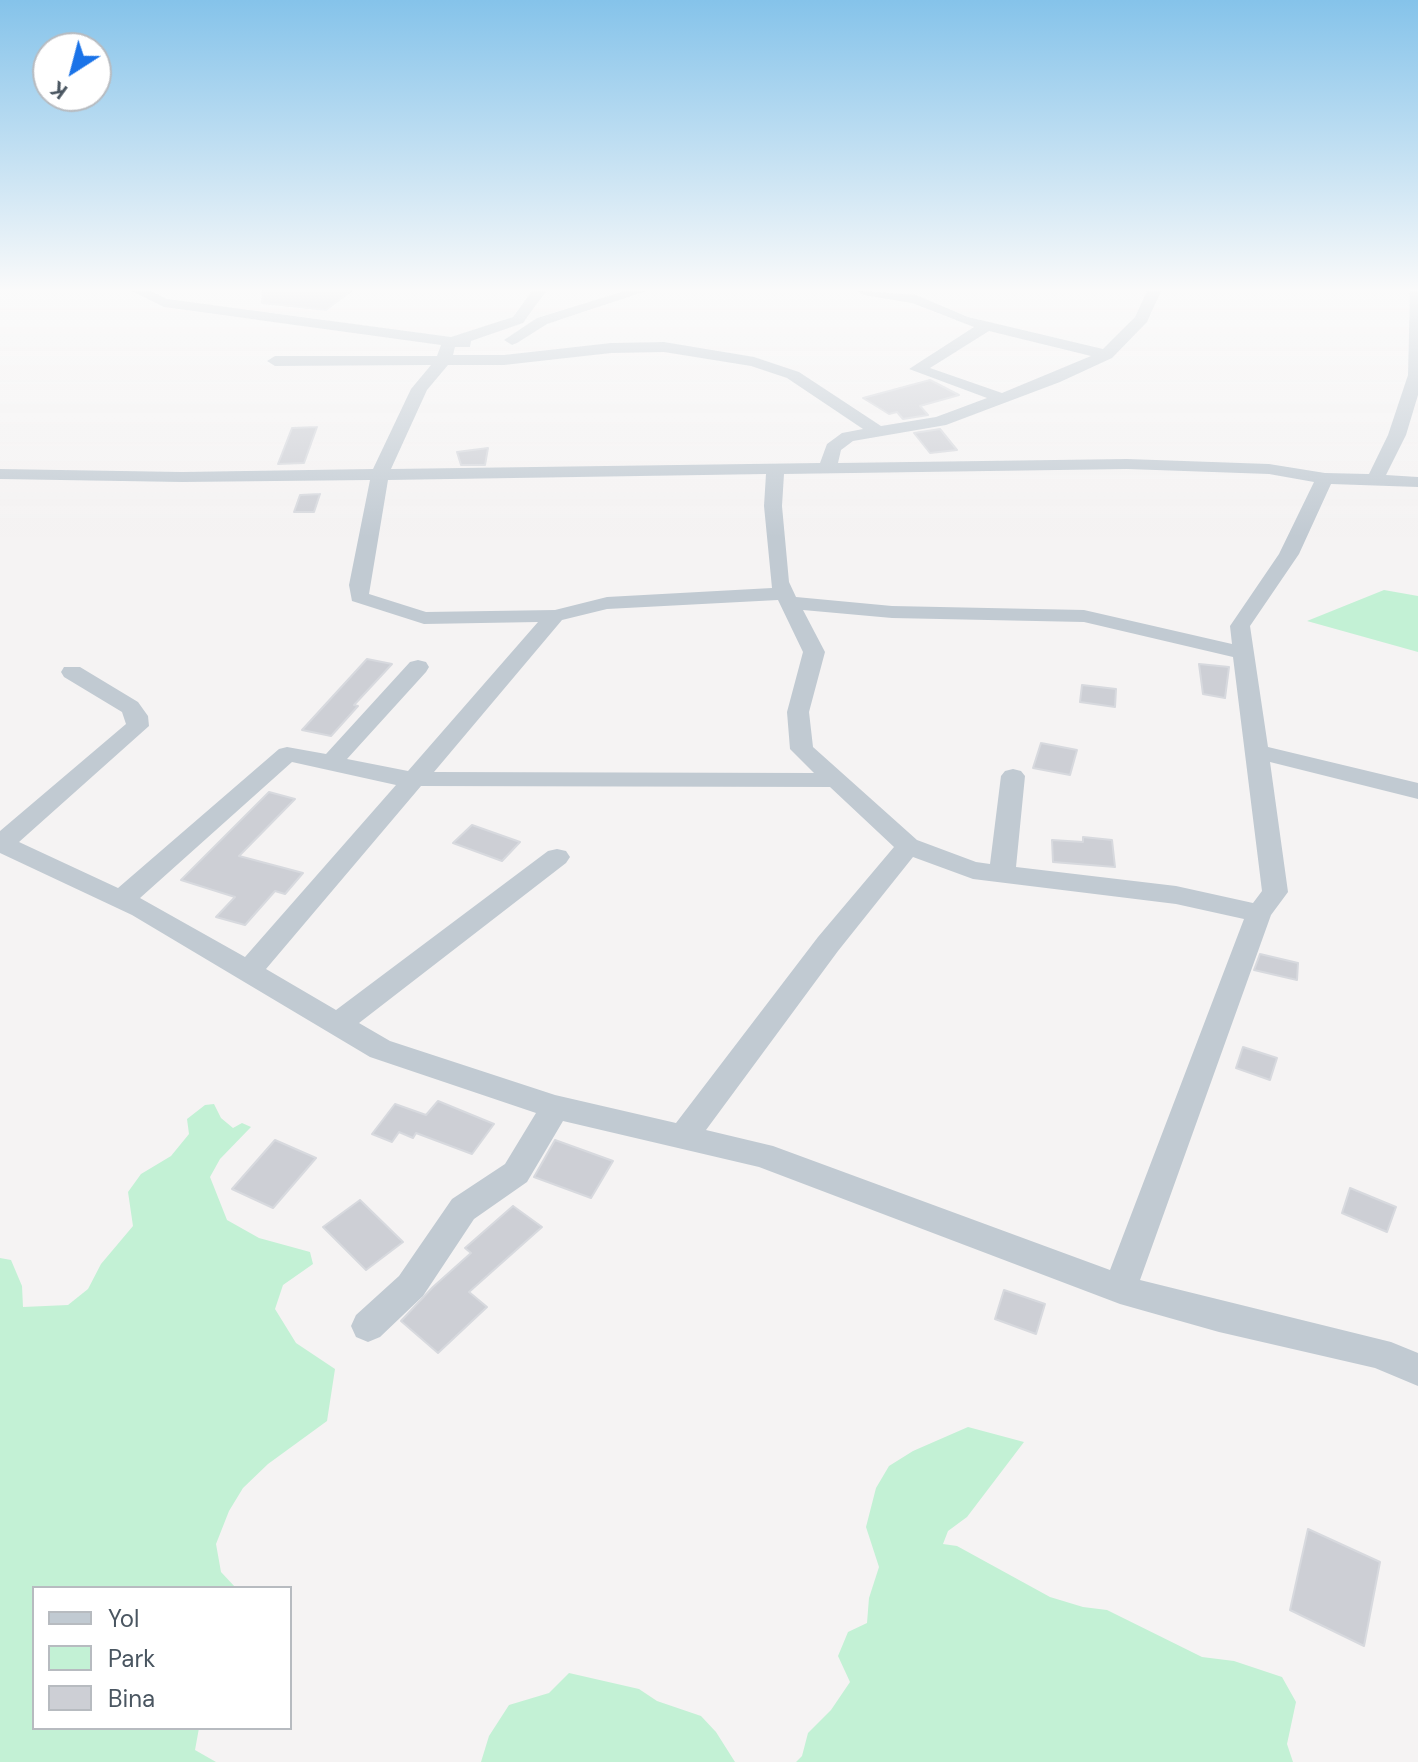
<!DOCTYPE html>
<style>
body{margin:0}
#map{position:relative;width:1418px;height:1762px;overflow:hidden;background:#f5f3f3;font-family:"DM Sans",sans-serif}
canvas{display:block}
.legend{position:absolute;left:32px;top:1586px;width:260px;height:144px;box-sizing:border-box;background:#fff;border:2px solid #b7bbc0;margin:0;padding:10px 14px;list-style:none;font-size:24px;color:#4a5661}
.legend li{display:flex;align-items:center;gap:16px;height:40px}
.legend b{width:40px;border:2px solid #b7bbc0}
.north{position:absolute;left:32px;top:32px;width:80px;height:80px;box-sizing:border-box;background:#fff;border:2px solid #b7bbc0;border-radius:50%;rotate:216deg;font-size:22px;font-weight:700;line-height:32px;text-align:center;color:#4a5661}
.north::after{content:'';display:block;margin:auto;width:28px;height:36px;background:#1a73e8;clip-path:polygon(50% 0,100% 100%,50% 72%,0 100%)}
</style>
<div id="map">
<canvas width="1418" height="1762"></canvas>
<ul class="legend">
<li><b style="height:10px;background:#c1cad2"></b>Yol</li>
<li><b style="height:22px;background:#c3f1d5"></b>Park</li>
<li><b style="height:22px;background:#cdcfd5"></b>Bina</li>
</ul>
<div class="north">K</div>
</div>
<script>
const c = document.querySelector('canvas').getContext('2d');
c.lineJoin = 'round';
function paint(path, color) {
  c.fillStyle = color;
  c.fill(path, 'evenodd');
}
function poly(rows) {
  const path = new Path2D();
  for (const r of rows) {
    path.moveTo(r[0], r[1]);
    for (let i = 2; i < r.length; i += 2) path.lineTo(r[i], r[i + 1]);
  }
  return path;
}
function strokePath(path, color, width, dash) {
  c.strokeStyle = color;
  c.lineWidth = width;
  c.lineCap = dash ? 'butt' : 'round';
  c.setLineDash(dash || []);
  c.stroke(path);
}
paint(poly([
 [1384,590,1418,596,1418,652,1307,621],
 [214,1104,221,1118,233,1128,242,1123,251,1127,220,1159,210,1177,227,1220,259,1238,310,1252,313,1264,283,1285,275,1309,296,1343,335,1369,327,1421,268,1464,243,1488,229,1511,216,1544,221,1572,236,1588,34,1588,34,1728,199,1728,195,1750,216,1762,0,1762,0,1258,11,1260,22,1286,23,1307,68,1305,88,1289,101,1264,133,1226,128,1192,141,1174,171,1156,189,1134,187,1119,205,1105],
 [968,1427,1024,1442,967,1517,948,1531,943,1544,957,1546,1050,1597,1083,1607,1107,1610,1202,1657,1234,1661,1282,1677,1296,1702,1287,1744,1293,1762,796,1762,802,1756,808,1733,831,1710,850,1682,838,1656,848,1632,867,1623,869,1598,879,1567,866,1527,876,1488,889,1466,913,1451],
 [569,1673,639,1689,657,1701,701,1716,716,1732,735,1762,481,1762,489,1736,509,1705,549,1693]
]), '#c3f1d5');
const building = poly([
 [263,291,351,291,326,310,262,303,263,291],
 [930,380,959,395,920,406,928,415,903,419,897,412,889,414,863,398,930,380],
 [317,427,304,463,278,464,292,428,317,427],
 [940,429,957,450,930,453,914,433,940,429],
 [488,448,485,465,461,465,457,452,488,448],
 [320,494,314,512,294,512,300,495,320,494],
 [367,659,392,664,354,705,358,706,331,736,302,730,367,659],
 [1199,664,1229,667,1225,698,1203,694,1199,664],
 [1082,685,1116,689,1115,707,1080,702,1082,685],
 [1041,743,1077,750,1070,775,1033,768,1041,743],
 [269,792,295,799,239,856,303,873,285,894,275,891,245,925,216,917,235,897,181,880,269,792],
 [472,825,520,842,502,861,453,843,472,825],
 [1083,837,1112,840,1115,867,1053,862,1052,840,1083,842,1083,837],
 [1260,954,1298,963,1297,980,1254,970,1260,954],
 [1243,1047,1277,1058,1270,1080,1236,1068,1243,1047],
 [438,1101,494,1124,472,1154,416,1133,413,1138,399,1132,392,1142,372,1134,395,1104,426,1115,438,1101],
 [275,1140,316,1158,273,1208,232,1189,275,1140],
 [555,1140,613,1161,591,1198,534,1177,555,1140],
 [1350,1188,1396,1207,1387,1232,1342,1213,1350,1188],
 [360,1200,403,1242,366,1270,323,1227,360,1200],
 [513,1206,542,1227,469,1292,487,1307,438,1353,401,1321,433,1287,471,1253,465,1248,513,1206],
 [1004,1290,1045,1304,1036,1334,995,1319,1004,1290],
 [1308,1529,1380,1562,1364,1646,1290,1610,1308,1529]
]);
paint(building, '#cdcfd5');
strokePath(building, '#d7d9de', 2);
paint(poly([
 [132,291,150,291,167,299,451,337,513,317,532,291,546,291,523,323,471,341,470,347,455,347,453,355,504,355,611,343,664,342,754,357,799,372,881,426,936,417,987,398,909,369,974,327,912,303,865,295,858,291,916,295,968,317,1103,349,1135,317,1147,291,1161,291,1147,322,1112,358,1060,382,946,425,853,441,841,450,838,463,1127,459,1269,464,1325,473,1369,474,1388,435,1408,375,1410,291,1418,291,1418,395,1406,435,1386,475,1418,477,1418,487,1331,484,1299,554,1250,626,1268,747,1418,783,1418,799,1270,762,1288,892,1271,915,1140,1280,1391,1342,1418,1353,1418,1386,1375,1368,1219,1332,1120,1304,759,1167,563,1121,527,1182,474,1219,423,1296,380,1337,368,1342,356,1337,351,1326,356,1315,399,1276,452,1199,505,1164,536,1113,370,1057,132,915,0,853,0,831,126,724,122,712,64,677,61,672,64,667,80,667,138,702,148,716,149,726,19,842,118,888,279,749,287,747,326,754,410,662,418,660,426,662,429,667,426,672,347,759,408,771,538,622,424,624,352,601,349,585,370,480,182,482,0,479,0,469,182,472,373,469,411,389,431,365,275,366,267,361,275,356,437,356,441,345,164,307,132,291],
 [989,331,1091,356,1002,393,930,368,989,331],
 [664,352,751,366,787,378,863,429,842,433,827,444,820,463,391,469,427,390,448,365,504,365,611,353,664,352],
 [1127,469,1269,474,1314,482,1279,554,1230,626,1232,644,1084,610,892,606,796,597,789,582,782,506,784,474,1127,469],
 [766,474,764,506,772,588,607,597,555,610,426,612,369,594,388,480,766,474],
 [778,600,803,652,787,712,790,749,814,773,434,772,562,620,607,609,778,600],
 [803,610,892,618,1084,622,1233,657,1262,891,1253,903,1176,886,1016,867,1025,776,1021,771,1013,769,1005,771,1001,776,990,864,976,862,917,840,813,747,809,712,825,652,803,610],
 [292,762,396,785,245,957,140,898,292,762],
 [421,786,830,787,894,847,818,937,676,1123,555,1095,390,1041,359,1023,566,863,570,857,566,851,557,849,548,851,336,1010,266,969,421,786],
 [913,857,973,879,1176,904,1244,919,1110,1270,773,1146,706,1130,838,951,913,857],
 [625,291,646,291,547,324,517,343,512,345,504,340,537,318,625,291]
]), '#c1cad2');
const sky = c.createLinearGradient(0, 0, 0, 537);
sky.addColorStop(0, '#85c3ea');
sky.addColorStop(0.54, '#fafafa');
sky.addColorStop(1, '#fafafa00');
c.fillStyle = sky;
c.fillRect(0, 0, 1418, 537);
</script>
